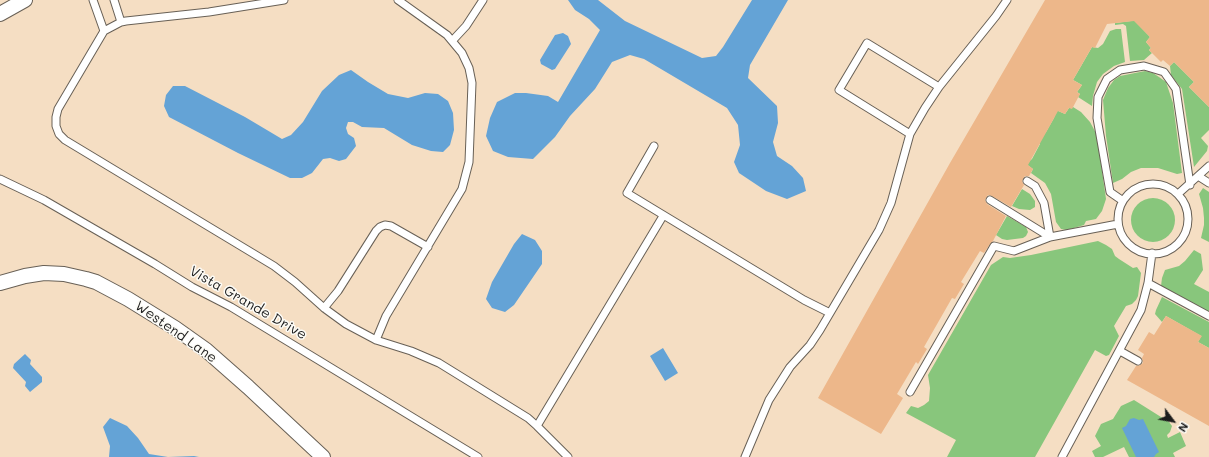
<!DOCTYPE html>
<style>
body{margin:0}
#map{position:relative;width:1209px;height:457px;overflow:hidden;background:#f5dec3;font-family:Mali,sans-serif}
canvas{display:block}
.north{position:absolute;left:1153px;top:401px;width:40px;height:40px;-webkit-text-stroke:3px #fdfcf7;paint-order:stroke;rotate:122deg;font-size:11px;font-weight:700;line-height:16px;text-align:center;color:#1c1c1c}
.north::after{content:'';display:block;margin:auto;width:14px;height:18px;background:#1c1c1c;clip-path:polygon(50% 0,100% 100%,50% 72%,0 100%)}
</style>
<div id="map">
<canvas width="1209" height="457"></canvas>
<div class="north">N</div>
</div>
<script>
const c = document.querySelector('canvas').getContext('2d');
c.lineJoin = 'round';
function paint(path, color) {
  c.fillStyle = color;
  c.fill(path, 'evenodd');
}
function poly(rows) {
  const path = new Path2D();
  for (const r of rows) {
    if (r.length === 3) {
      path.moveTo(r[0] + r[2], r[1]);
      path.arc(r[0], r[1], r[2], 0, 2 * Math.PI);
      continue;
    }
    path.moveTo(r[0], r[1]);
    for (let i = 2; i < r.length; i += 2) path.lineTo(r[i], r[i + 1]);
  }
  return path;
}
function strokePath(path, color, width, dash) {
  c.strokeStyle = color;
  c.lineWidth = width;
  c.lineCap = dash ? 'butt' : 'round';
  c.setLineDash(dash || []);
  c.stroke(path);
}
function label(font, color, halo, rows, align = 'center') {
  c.font = font + ' Mali,sans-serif';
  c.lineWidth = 3;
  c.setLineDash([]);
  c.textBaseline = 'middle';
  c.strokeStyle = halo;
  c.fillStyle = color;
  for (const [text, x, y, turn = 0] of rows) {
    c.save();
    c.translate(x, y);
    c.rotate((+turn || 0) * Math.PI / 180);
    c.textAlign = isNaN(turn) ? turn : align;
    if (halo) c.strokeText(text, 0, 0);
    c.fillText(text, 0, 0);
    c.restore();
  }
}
paint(poly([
 [1132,18,1150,37,1146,42,1151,48,1149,50,1152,53,1144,60,1130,61,1126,26,1123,24,1115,25,1115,23,1131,21],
 [1116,29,1121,29,1125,62,1114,66,1103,74,1097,82,1093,96,1092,106,1078,97,1080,94,1077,92,1082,85,1073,80,1092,47,1098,48,1103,44,1110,31],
 [1174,62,1194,82,1189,87,1209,107,1209,130,1201,138,1208,146,1207,151,1194,167,1182,89,1171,75,1170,66],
 [1145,71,1153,73,1159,77,1166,82,1173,103,1182,173,1177,174,1158,168,1141,168,1131,172,1122,179,1113,183,1106,136,1103,100,1108,88,1114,80,1120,76],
 [1073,107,1081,112,1090,122,1097,135,1106,199,1102,211,1096,219,1086,221,1084,225,1067,230,1061,229,1056,222,1051,194,1045,183,1031,173,1033,169,1026,164,1032,159,1040,144,1038,142,1046,132,1054,118,1056,110,1065,114,1069,108],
 [1203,188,1209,192,1209,242,1201,238,1204,225,1204,218,1203,208,1199,194],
 [1022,189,1030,194,1035,201,1035,207,1030,210,1019,209,1012,206],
 [1153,220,22],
 [1007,216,1026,227,1028,232,1026,236,1023,238,1007,240,1002,239,996,235],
 [1098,241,1106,245,1112,249,1115,256,1119,259,1133,268,1137,267,1141,273,1138,296,1136,300,1132,304,1126,306,1114,326,1119,336,1109,355,1106,356,1095,350,1035,457,947,457,956,440,906,413,911,406,918,408,924,405,929,401,930,388,928,375,991,265,1003,257,1010,258,1031,255],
 [1194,250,1201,254,1203,270,1194,284,1209,292,1209,312,1161,286,1162,278,1165,270,1179,266,1185,261],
 [1162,297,1209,322,1209,348,1198,342,1201,336,1166,316,1162,322,1155,314,1156,310],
 [1134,400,1169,422,1172,426,1170,432,1167,435,1168,438,1180,432,1186,446,1173,453,1175,457,1129,457,1124,447,1103,457,1095,457,1092,451,1101,446,1095,436,1101,424,1113,419,1121,406]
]), '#88c67c');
paint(poly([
 [568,0,598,0,625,21,702,58,716,56,723,47,752,0,788,0,750,65,748,78,777,106,778,123,773,142,777,156,792,166,803,178,806,191,787,199,766,191,739,173,734,162,740,145,738,125,727,108,644,59,630,55,612,62,595,89,570,116,555,137,533,159,508,157,493,151,486,136,490,118,497,102,515,93,526,93,548,96,558,102,600,30,589,19,575,10],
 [563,33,568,36,571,44,555,69,552,70,541,64,540,60,555,35],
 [351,70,368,82,388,94,408,98,425,93,438,94,448,101,453,113,454,130,450,145,443,152,431,151,412,145,384,128,362,127,353,122,348,122,346,128,348,134,354,138,356,146,346,159,339,161,330,158,323,159,312,173,302,178,290,178,238,153,169,117,164,106,166,95,173,86,185,86,245,117,282,139,291,135,303,122,322,91,339,75],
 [522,234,535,240,542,251,542,264,514,305,505,312,492,308,486,299,492,282,514,244],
 [663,348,678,373,665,381,650,356],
 [25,354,31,360,30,364,42,377,42,382,30,392,25,386,26,382,13,368,14,364],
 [110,418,127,426,138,438,149,454,168,457,194,456,199,457,109,457,110,446,103,427],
 [1134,418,1139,420,1143,419,1159,452,1156,454,1154,457,1136,457,1122,428,1126,426,1130,419]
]), '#64a3d6');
paint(poly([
 [1045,0,1209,0,1209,107,1189,87,1194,82,1174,62,1170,66,1163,60,1161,62,1149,50,1151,48,1146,42,1150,37,1134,21,1107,24,1095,48,1092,47,1073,80,1082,85,1077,92,1080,94,1072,109,1069,108,1065,114,1058,111,1028,165,1033,169,1029,176,1025,176,1023,179,1022,181,1024,185,1011,207,992,196,988,195,986,198,985,200,987,204,1006,216,993,241,990,244,984,253,980,251,961,282,964,284,955,299,952,298,924,347,927,349,918,364,916,362,897,394,903,398,881,434,818,398,950,163],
 [1166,316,1202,336,1198,342,1209,348,1209,426,1127,380,1136,366,1140,365,1143,363,1142,358,1144,354,1138,350,1149,332,1154,335]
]), '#edb78a');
const lane = poly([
 [93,0,104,31],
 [114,0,121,22],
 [284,0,209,12,126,21,121,22,104,31,58,109,56,117,56,126,59,134,65,140,274,266,295,282,324,308,346,324,376,340,411,351,439,363,528,418,537,426,568,457],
 [453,40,466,26,483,0],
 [910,134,839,90,867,43,939,87],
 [654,146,627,193,804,300,830,313],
 [1198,176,1209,183],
 [0,179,44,200,155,264,192,287,231,307,478,457],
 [1027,181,1035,186,1044,203,1050,237],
 [1153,219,35],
 [1178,194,1209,166],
 [990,200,1050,237],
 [1123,201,1110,192,1097,118,1098,97,1107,79,1120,70,1144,66,1164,72,1176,89,1190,185],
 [1148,283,1209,316],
 [324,308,338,291,376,231,380,227,385,225,391,226,428,247],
 [376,340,386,316,462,189,469,162,472,83,469,68,462,53,447,35,398,0],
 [1120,351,1138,361],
 [910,392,994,246,1014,251,1050,237,1118,224],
 [537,426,663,216],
 [745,457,769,400,790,367,810,345,820,330,879,230,891,203,910,134,925,108,939,87,996,16,1007,0],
 [1062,457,1141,310,1148,283,1152,253]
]);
const street = poly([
 [0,14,25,0],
 [0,283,25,276,44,273,64,274,86,279,96,282,128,299,175,328,206,350,248,387,323,457]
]);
strokePath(lane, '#686056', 9);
strokePath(street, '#686056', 16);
strokePath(lane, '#fff', 7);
strokePath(street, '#fff', 14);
label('14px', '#1c1c1c', '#fdfcf7', [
 ["Vista Grande Drive",248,303,30],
 ["Westend Lane",176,332,35]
]);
</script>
